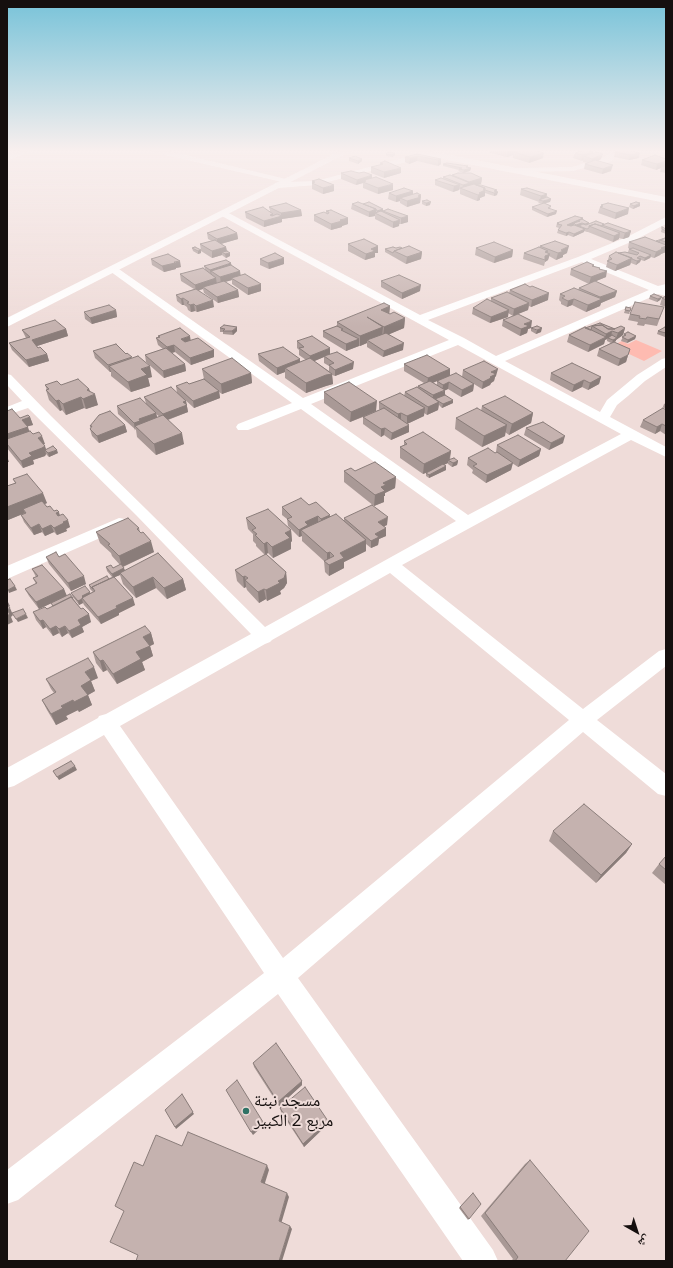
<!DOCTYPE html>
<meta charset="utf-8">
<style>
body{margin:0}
#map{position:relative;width:673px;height:1268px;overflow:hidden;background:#efdcd9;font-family:"Noto Sans","Noto Naskh Arabic",sans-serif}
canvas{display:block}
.frame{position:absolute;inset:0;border:8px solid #150f0e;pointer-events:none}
.north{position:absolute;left:617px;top:1212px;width:40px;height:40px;-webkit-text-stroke:3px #efdcd9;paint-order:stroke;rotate:141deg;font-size:11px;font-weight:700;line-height:16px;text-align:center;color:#150f0e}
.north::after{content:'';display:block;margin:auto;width:14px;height:18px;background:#150f0e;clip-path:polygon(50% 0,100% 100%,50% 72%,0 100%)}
</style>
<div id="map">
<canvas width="673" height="1268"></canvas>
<div class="frame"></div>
<div class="north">ش</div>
</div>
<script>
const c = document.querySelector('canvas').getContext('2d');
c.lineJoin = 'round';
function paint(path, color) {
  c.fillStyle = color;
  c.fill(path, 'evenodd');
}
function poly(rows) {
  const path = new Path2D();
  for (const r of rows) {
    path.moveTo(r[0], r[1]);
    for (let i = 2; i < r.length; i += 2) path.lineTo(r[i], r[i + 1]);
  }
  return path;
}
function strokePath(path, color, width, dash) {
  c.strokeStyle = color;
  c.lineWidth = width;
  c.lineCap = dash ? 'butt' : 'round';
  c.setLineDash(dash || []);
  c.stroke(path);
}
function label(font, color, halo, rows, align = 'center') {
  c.font = font + ' "Noto Sans","Noto Naskh Arabic",sans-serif';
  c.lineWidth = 4;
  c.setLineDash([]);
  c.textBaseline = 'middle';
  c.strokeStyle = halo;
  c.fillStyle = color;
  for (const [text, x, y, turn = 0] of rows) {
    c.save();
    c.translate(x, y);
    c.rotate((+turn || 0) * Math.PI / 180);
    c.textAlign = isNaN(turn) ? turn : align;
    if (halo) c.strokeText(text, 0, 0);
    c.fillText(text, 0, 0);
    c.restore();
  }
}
paint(poly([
 [636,340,662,351,644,361,612,346,622,341,628,344]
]), '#febbb1');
paint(poly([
 [22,150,32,150,7,161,7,156,22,150],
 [152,150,164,150,286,179,289,179,289,182,316,181,430,151,434,153,433,155,316,185,278,188,275,187,274,185,275,183,282,182,153,152,152,150],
 [624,150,635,150,615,158,609,162,572,171,517,172,513,170,517,168,572,167,603,158,609,154,624,150],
 [223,210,420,315,578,257,627,237,666,217,666,224,633,241,591,259,658,286,666,284,666,296,658,294,505,361,600,412,607,400,637,375,662,359,666,358,666,367,645,381,628,396,617,405,610,417,666,447,666,457,631,440,402,565,583,709,659,651,666,649,666,666,597,720,666,774,666,796,658,794,583,732,298,978,493,1250,498,1261,463,1261,278,994,18,1200,7,1204,7,1170,264,973,104,735,14,786,7,788,7,768,98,718,99,716,106,714,251,634,136,515,28,408,7,415,7,407,22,401,7,385,7,374,11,375,51,416,146,509,265,627,456,521,301,409,248,430,238,430,236,427,238,424,292,403,107,269,112,266,116,267,303,398,449,340,220,215,219,213,223,210],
 [582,262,649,290,496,356,464,338,428,320,582,262],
 [458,345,621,434,468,515,311,404,458,345],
 [390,573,569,720,283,958,120,726,265,644,270,642,272,640,390,573],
 [119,518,125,519,127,523,125,527,7,579,7,566,119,518]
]), '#fff');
paint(poly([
 [342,150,353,150,7,327,7,318,342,150],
 [407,150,424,150,666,197,666,203,412,153,407,150]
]), '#fff');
paint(poly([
 [491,150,520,150,519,151,543,158,529,163,513,158,513,155,507,157,490,153],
 [614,150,628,150,639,158,629,160,614,157,615,152,617,151],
 [593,152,593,154,601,159,598,161,611,171,602,174,584,169,585,164,587,163,583,162,583,160,582,161,573,158,575,153],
 [386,154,395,155,392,157,386,156],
 [417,154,441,159,441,164,438,166,417,161,409,164,405,162,405,157],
 [349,158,362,159,362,161,358,164,349,161],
 [666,159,666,173,660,172,661,168,656,170,641,165,642,160],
 [380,163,401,173,384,178,371,173,371,167,380,165],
 [443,164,468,166,468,167,471,168,470,171,463,173,482,178,481,184,477,185,497,191,497,195,494,196,485,193,485,196,480,198,480,200,477,201,460,194,460,190,459,189,459,190,453,192,435,185,435,180,443,179,443,177,463,173,458,171,459,170,443,166],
 [341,173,372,178,393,190,378,194,363,188,363,183,356,185,341,179],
 [312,181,334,191,323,194,312,189],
 [521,189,547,194,546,197,551,199,550,202,544,203,551,206,550,209,556,214,547,217,532,210,532,207,542,204,538,203,539,202,520,195],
 [413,191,413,194,421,195,420,203,407,207,400,203,400,201,396,202,388,199,389,193],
 [422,201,430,205,426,206,422,204],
 [352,204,363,204,383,209,382,212,383,212,383,211,388,209,408,222,401,224,399,224,399,226,393,228,375,219,375,216,369,217,351,209],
 [630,204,640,206,633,209,629,207],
 [601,205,628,214,615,219,598,213,600,207,601,207],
 [269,207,301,210,302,216,282,219,282,222,264,227,246,218,245,212,270,211],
 [326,211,348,218,348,224,342,226,342,227,331,230,314,221,314,215,326,213],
 [583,218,582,219,589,223,588,225,604,224,631,231,629,237,623,239,619,238,619,239,613,242,588,232,587,232,584,231,584,232,573,237,568,235,566,236,557,233,558,230,559,228,556,227,557,223],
 [662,227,666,229,666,234,661,232],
 [207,233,237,233,238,239,221,244,226,247,227,251,230,256,226,258,223,256,222,255,212,258,201,251,200,244,212,241,208,239],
 [666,238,666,252,661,254,660,255,654,258,651,257,650,258,644,261,641,260,640,262,636,265,631,263,630,265,615,271,606,267,609,256,618,253,628,252,629,249,630,249,628,248,629,242,656,241],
 [348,244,378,246,378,253,375,253,375,257,365,260,348,251],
 [540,246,567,253,563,255,563,257,556,260,549,256,548,260,545,262,544,266,523,259,524,253,540,247],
 [192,248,201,253,198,254,193,251],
 [402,248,422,252,421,259,406,264,385,252,385,249],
 [476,248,513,250,512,257,494,263,475,255],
 [151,259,181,267,176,268,176,269,164,272,152,265],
 [260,259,284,264,269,269,260,265],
 [231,265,240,271,240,275,261,291,248,295,232,284,232,280,225,282,238,290,239,297,218,303,204,293,203,289,199,290,214,307,197,312,195,311,191,312,188,310,187,307,184,305,182,305,177,301,176,295,194,289,181,281,180,274,205,269,204,266],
 [594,265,594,266,600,269,606,277,589,284,570,275,571,269],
 [381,281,420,291,402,299,381,287],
 [579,288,617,291,615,297,601,303,600,306,586,312,572,305,567,307,561,304,561,302,559,300,560,294,578,290],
 [510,290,548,300,531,307,529,306,528,310,513,316,508,313,508,317,490,323,472,314,473,308,491,301,491,298,509,293],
 [650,296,662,297,660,300,657,302,649,299],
 [666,296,666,307,660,305,662,298],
 [390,306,389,314,405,318,404,328,389,334,403,350,383,357,367,347,367,343,360,346,359,346,346,351,323,337,323,331,337,326,337,322],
 [626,307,631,308,629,314,624,313],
 [664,307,657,326,645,324,644,326,637,325,638,322,628,320,630,314],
 [116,310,117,317,92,324,85,319,84,312],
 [503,320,531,328,528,329,527,333,520,336,502,326],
 [600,323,615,329,625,328,623,335,616,340,616,341,614,342,630,349,626,362,618,366,597,356,599,349,611,343,607,341,607,339,605,340,604,344,588,352,567,342,569,335],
 [666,327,666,337,665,337,657,334,658,331],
 [220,328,237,331,233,335,223,334,223,332,220,332],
 [531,328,541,332,536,334,531,331],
 [66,329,68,336,37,346,38,348,47,354,49,361,29,367,12,350,9,343,26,338,22,330],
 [624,334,636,336,635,339,627,343,621,341],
 [158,336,190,340,214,350,214,357,191,365,175,352,171,353,185,364,186,371,164,378,146,362,145,355,163,349,158,345,156,338,158,337],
 [297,341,330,354,353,369,335,376,332,375,333,384,326,386,306,393,285,378,285,372,277,375,259,361,258,354,300,359,300,362,306,360,299,355,299,350,297,348],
 [324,357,324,363,329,366,329,371,314,361],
 [93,351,126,354,152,377,148,378,150,386,131,392,111,376,111,372,110,372,95,358],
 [404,364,450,369,450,376,462,377,463,370,496,376,495,377,494,381,491,383,490,385,482,389,474,384,473,391,461,397,448,389,445,390,445,395,453,403,442,408,439,405,438,410,427,415,424,413,424,416,407,424,409,432,391,440,384,435,381,437,363,424,363,417,350,422,324,403,324,392,376,411,380,410,379,409,379,402,404,396,405,392,418,388,418,386,424,383,404,371],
 [437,381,437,385,433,383],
 [202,369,251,373,252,383,222,394,219,392,220,398,194,408,182,397,186,401,188,412,168,420,184,444,156,455,137,437,136,430,118,414,117,406,146,403,144,397,177,393,176,386,189,384,204,379],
 [156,414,160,417,157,418],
 [551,373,601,377,599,384,588,390,582,387,572,392,550,380],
 [45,385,61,385,89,389,90,391,98,405,86,409,84,408,66,415,62,410,60,411,49,400,46,390,47,390],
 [666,403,666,409,663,407,664,404],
 [482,406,533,413,531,423,509,435,505,432,505,436,482,447,455,429,456,418,481,411],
 [666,410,666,435,660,431,655,434,640,427,643,420],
 [7,411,20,418,30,417,33,425,27,426,29,431,45,444,43,444,46,450,58,453,49,457,46,454,45,456,33,460,34,464,23,468,7,448],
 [125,425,127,432,99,443,92,436,90,429,91,428,90,426],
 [526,428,563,443,549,450,524,435],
 [404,441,451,451,450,460,458,461,457,465,452,467,448,464,448,463,444,465,446,466,446,470,429,478,426,476,426,473,423,474,400,458,400,447,404,445],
 [497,445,541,449,539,456,518,467,512,463,511,470,486,483,472,473,473,470,467,465,468,458,497,453,496,452],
 [344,471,355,471,396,477,395,488,385,493,385,496,384,496,384,502,374,506,344,482],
 [13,479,47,503,45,504,47,507,54,511,60,515,70,527,66,529,67,531,57,535,54,532,45,536,42,532,34,535,24,522,21,515,25,513,8,520,7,519,7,486,15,483],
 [309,505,330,516,344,521,344,518,387,525,384,526,386,528,386,536,379,539,378,545,371,548,366,544,366,551,344,562,344,568,329,576,325,572,324,561,302,541,302,536,299,537,288,526,287,519,282,515,282,507],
 [246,518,291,530,292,541,291,542,291,549,273,558,268,553,266,554,286,572,287,583,284,588,280,591,281,594,267,601,266,599,259,603,247,590,246,587,244,588,237,581,235,570,265,555,256,546,256,544,253,541,253,534,248,529],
 [139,528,140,532,154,552,123,567,125,570,183,579,186,590,167,599,156,588,136,598,123,584,120,575,114,577,135,605,119,613,119,615,101,624,84,605,83,603,79,605,73,597,71,593,90,593,93,592,90,589,89,585,112,577,107,571,106,567,113,568,120,565,112,556,111,553,100,543,96,532],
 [46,557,59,557,86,584,71,591,49,564],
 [32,569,64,589,66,596,73,598,75,601,91,622,82,627,84,632,72,638,68,633,62,637,59,633,53,636,46,627,43,629,36,620,33,612,47,609,53,606,51,603,39,609,29,596,25,589,36,584,33,578,36,577],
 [151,633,154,644,150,646,153,656,142,662,145,670,117,684,107,670,103,672,96,663,93,652],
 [98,678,91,681,95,691,88,695,92,705,79,712,78,710,66,716,68,719,56,725,47,710,42,700,54,693,51,689,46,679],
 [553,831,632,844,626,853,596,883,549,841],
 [666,856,666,885,652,873,659,864],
 [253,1063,302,1085,279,1106,254,1067],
 [280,1108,328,1121,328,1124,304,1147,281,1112],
 [530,1160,565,1261,511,1261,513,1259,481,1216,525,1164],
 [473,1193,469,1219,468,1220,459,1208]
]), '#a99996');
paint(poly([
 [513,150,520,150,519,153,514,152,513,155,507,157,508,151],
 [593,152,592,157,584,156,583,160,582,161,583,155],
 [395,153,395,155,392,157,392,155],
 [544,153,543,158,529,163,530,157],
 [640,153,639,158,629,160,630,155],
 [603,154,601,159,591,164,592,159],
 [418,156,417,161,409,164,410,158],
 [362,159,362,161,358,164,358,161],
 [441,159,441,164,438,166,438,160],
 [666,161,666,166,662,166,661,168,656,170,657,164],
 [613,165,611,171,602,174,603,169],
 [401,168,401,173,384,178,384,172],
 [471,168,470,171,463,173,464,170],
 [372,175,372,181,366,181,364,180,364,182,363,182,363,183,356,185,357,180],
 [482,178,481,184,462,189,463,185,469,183,469,182],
 [393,184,393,190,378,194,378,188],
 [334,185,334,191,323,194,323,188],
 [460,185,459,190,453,192,454,186],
 [485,188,485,196,480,198,480,200,477,201,478,195,483,189],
 [497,190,496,192,498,192,497,195,494,196,494,191],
 [413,191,413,197,400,198,400,201,396,202,396,196],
 [547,194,546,200,540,200,541,196],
 [421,195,420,203,407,207,407,201],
 [551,199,550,202,542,204,543,201],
 [431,202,430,205,426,206,426,203],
 [640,203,640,206,633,209,634,206],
 [629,208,628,214,615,219,616,213],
 [376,209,376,214,375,213,375,216,369,217,369,212],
 [383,209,383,212,377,214,377,211],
 [301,210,302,216,282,219,282,222,264,227,264,221,270,215,273,214,273,219,281,216,281,213],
 [557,211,556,214,547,217,548,214],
 [408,216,408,222,401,224,401,218],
 [348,218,348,224,342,226,342,227,331,230,331,224],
 [583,218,582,221,578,221,577,223,574,223,574,225,567,228,567,225],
 [400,220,399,226,393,228,393,222],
 [582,223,581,226,575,228,576,225],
 [585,229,584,232,573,237,574,234],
 [631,231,629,237,623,239,625,233],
 [569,232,568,235,566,236,566,233],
 [237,233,238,239,217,245,217,239],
 [620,233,619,239,613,242,614,236],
 [378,246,378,253,375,253,375,257,365,260,366,254,371,249],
 [569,246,567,253,563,255,563,257,556,260,558,253,561,250],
 [666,246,666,252,661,254,660,255,654,258,656,252,661,248],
 [226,247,227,253,222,252,222,255,212,258,212,251],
 [201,250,201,253,198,254,198,251],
 [513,250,512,257,494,263,495,257],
 [548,251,547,255,550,254,548,260,545,262,545,252],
 [422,252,421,259,406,264,407,257],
 [230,253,230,256,226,258,225,254],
 [651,255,650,258,644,261,645,258],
 [284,258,284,264,269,269,268,263],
 [632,258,630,265,615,271,617,265],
 [641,259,640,262,636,265,637,261],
 [180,261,181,267,176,268,176,269,164,272,162,266],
 [231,263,232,270,211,271,212,276,211,276,210,270],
 [600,268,599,274,607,271,606,277,589,284,591,277],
 [240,271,241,277,231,278,232,280,221,283,220,277],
 [216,278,217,285,203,287,203,289,196,291,195,285],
 [261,284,261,291,248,295,248,288],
 [421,285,420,291,402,299,402,293],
 [238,290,239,297,218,303,217,297],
 [617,291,615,297,601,303,600,306,586,312,588,305,599,300,600,297],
 [549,293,548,300,531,307,532,300],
 [662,297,660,300,657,302,658,299],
 [183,298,184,305,182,305,181,299],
 [574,299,572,305,567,307,568,301],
 [213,300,214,307,197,312,196,306],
 [529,303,528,310,513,316,514,309],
 [194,304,195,311,191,312,190,305],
 [390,306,389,316,381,310],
 [116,310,117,317,92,324,90,318],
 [509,310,508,317,490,323,491,317],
 [405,318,404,328,383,337,384,327],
 [532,321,531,328,528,329,527,333,520,336,521,329,524,324],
 [237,327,237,331,233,335,232,331],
 [383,327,382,337,367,340,367,343,360,346,360,336],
 [542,328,541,332,536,334,537,330],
 [625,328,623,335,616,340,616,341,612,343,613,340,616,338,618,333],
 [66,329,68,336,34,347,32,340],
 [612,331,611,338,608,338,607,339,605,340,604,344,588,352,590,345,605,338,606,334],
 [190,336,191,342,182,345,181,339],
 [636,336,635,339,627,343,628,340],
 [359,339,359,346,346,351,346,344],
 [404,343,403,350,383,357,384,351],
 [174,345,175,352,168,354,167,347],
 [330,348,330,355,324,356,324,357,310,363,310,356],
 [214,350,214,357,191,365,190,358],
 [47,354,49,361,29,367,26,360],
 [628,355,626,362,618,366,620,359],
 [300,359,300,366,285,368,285,372,277,375,277,368],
 [354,362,353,369,335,376,335,370],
 [185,364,186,371,164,378,163,371],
 [108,365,109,366,111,372,110,372],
 [150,366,152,377,148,378,150,386,131,392,128,382,141,369],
 [450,369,450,376,427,385,428,378],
 [498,369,496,376,495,377,494,381,491,383,490,385,482,389,483,382,491,372],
 [251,373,252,383,222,394,221,384],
 [332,374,333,384,326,386,306,393,306,383,326,375],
 [601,377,599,384,588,390,590,383],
 [584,380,582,387,572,392,574,385],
 [449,382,448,389,442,392,443,385],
 [474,384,473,391,461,397,462,390],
 [89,389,91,396,95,394,98,405,86,409,83,399,87,390],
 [445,390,445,397,432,403,433,395],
 [219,391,220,398,194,408,193,401],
 [81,397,84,408,66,415,63,404],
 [59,400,62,410,60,411,56,401],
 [453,400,453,403,442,408,443,404],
 [186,401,188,412,164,421,163,414,183,402],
 [377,401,376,411,350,422,351,412],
 [439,402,438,410,427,415,428,407],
 [425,408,424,416,407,424,407,416],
 [156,413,158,420,135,426,135,431,134,423,139,419],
 [401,413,401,420,398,422,398,414],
 [533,413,531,423,509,435,512,424],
 [30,417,33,425,25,427,22,420],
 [662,424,660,431,655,434,657,427],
 [125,425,127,432,99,443,97,436],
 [409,425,409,432,391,440,392,433],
 [507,425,505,436,482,447,484,436],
 [28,427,30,434,7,442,7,434],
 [385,428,384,435,381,437,381,429],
 [182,433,184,444,156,455,154,444],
 [42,436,45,444,40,445,38,438],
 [565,436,563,443,549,450,551,443],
 [45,446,47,452,45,450,46,454,45,456,33,460,34,464,23,468,21,461,29,453],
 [541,449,539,456,518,467,520,460],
 [57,450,58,453,49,457,48,453],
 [451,451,449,461,448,460,448,463,423,474,424,464],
 [7,456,9,462,7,462],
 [458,461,457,465,452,467,453,463],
 [513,463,511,470,486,483,487,475],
 [446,466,446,470,429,478,429,475],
 [396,477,395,488,385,493,385,496,384,496,384,502,374,506,375,495,383,483],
 [43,493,47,503,26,512,23,509,25,513,8,520,7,518,7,507],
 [59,512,61,520,56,513],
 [330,515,330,522,321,527,321,519],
 [318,516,318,524,301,530,302,536,299,537,299,530,305,522],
 [388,517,387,525,378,529,378,522],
 [68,520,70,527,66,529,67,531,57,535,54,528,63,522],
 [39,524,42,532,34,535,31,528],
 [51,525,54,532,45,536,42,529],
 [386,528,386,536,379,539,378,545,371,548,371,541,375,534],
 [291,530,292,541,291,542,291,549,273,558,272,547,285,533],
 [366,540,366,551,344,562,344,568,329,576,329,565,340,553],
 [151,541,154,552,122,567,119,556],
 [267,542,268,553,265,555,264,544],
 [330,552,330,562,327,564,327,553],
 [124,568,125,572,120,573,120,575,113,578,112,574],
 [286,572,287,583,284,588,280,591,281,594,267,601,266,590],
 [84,576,86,584,71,591,68,583],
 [245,576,246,587,244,588,243,577],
 [153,577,156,588,136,598,133,587],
 [183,579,186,590,167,599,164,588],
 [15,586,17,590,9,593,8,590],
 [64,589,67,596,39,609,36,602],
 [264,589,266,599,259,603,258,592],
 [90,592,91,596,84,599,82,596],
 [133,598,135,605,119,613,119,615,101,624,98,617,116,606],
 [82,599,83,603,79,605,78,601],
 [7,600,10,606,8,607,7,606],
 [10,608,13,615,11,617,13,622,7,625,7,610],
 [26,614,28,618,18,622,16,619],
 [89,614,91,622,82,627,84,632,72,638,69,631,78,620],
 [43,620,46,627,43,629,40,621],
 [56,626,59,633,53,636,50,629],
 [65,626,68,633,62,637,59,629],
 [151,633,154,644,150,646,153,656,142,662,145,670,117,684,113,674,136,652,143,637],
 [103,660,107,670,103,672,100,661],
 [94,667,98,678,91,681,95,691,88,695,92,705,79,712,74,702,81,686,85,672],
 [73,700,78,710,66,716,68,719,56,725,51,714,61,706],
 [75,766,77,770,59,780,57,777],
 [632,844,626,853,596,883,601,875],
 [302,1081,302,1085,279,1106,278,1102],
 [182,1094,194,1114,176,1129,175,1127],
 [328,1121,328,1124,304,1147,303,1144],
 [263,1122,264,1125,253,1135,251,1132],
 [267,1165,269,1170,264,1186,261,1182],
 [287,1193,289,1197,281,1224,279,1221],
 [290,1226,292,1229,282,1261,279,1261]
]), '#8a7d7a');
const building = poly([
 [500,150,513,150,508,151,500,150],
 [522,150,534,150,544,153,530,157,514,152,522,150],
 [584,150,587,150,593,152,583,155,575,153,584,150],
 [620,150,628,150,640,153,630,155,615,152,620,150],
 [388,152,395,153,392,155,386,154,388,152],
 [597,152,603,154,592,159,584,156,597,152],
 [417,154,441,159,438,160,418,156,410,158,405,157,417,154],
 [655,155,666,159,666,161,657,164,642,160,655,155],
 [355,156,362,159,358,161,349,158,355,156],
 [595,160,613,165,603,169,585,164,595,160],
 [385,161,401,168,384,172,371,167,383,164,380,163,385,161],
 [447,163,468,166,466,167,471,168,464,170,459,169,462,168,443,164,447,163],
 [666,165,666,167,662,166,666,165],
 [351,171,359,173,364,172,372,175,357,180,341,173,351,171],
 [458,173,471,173,482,178,469,182,452,175,458,173],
 [450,175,470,183,463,185,443,177,450,175],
 [376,177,393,184,378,188,363,182,366,181,364,180,376,177],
 [441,178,460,185,454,186,435,180,441,178],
 [319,179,334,185,323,188,312,183,315,182,312,181,319,179],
 [474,184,485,188,483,189,485,190,479,193,481,194,478,195,460,188,474,184],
 [476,185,481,185,497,190,494,191,498,192,494,193,485,190,485,188,476,185],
 [404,188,413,191,396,196,389,193,404,188],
 [527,188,547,194,541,196,521,189,527,188],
 [417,193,421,195,418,196,421,197,407,201,400,198,417,193],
 [547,197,551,199,543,201,539,200,547,197],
 [427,200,431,202,426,203,422,201,427,200],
 [358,202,376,209,369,212,352,204,358,202],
 [369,202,383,209,377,211,376,209,363,204,369,202],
 [636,202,640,203,634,206,630,204,636,202],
 [286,203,301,210,281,213,269,207,286,203],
 [544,203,551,206,548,208,557,211,548,214,532,207,544,203],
 [608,203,629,208,616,213,600,207,603,206,601,205,608,203],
 [263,207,273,214,270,215,272,216,277,214,282,216,264,221,245,212,263,207],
 [388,209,408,216,401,218,383,211,388,209],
 [331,210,348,218,340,220,342,221,331,224,314,215,324,212,328,214,329,212,326,211,331,210],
 [381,211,400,220,393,222,375,213,381,211],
 [575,216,583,218,567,225,571,226,574,225,585,229,574,234,569,232,566,233,558,230,562,225,557,224,559,223,557,223,575,216],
 [582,219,589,223,585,224,582,223,576,225,574,223,580,221,578,221,582,219],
 [596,221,604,224,602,225,602,226,595,224,589,226,589,228,587,229,579,226,583,224,586,225,596,221],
 [608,223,631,231,625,233,602,225,608,223],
 [595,224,620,233,614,236,589,226,595,224],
 [227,227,237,233,217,239,207,233,227,227],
 [662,227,666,229,666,231,662,229,662,227],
 [645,237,666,245,666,246,661,248,662,249,656,252,629,242,645,237],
 [665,238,666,238,660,240,659,242,656,241,665,238],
 [666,238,666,242,660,240,666,238],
 [364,239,378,246,371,249,375,251,366,254,348,244,364,239],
 [215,240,226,247,212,251,200,244,215,240],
 [555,241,569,246,561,250,564,251,558,253,540,246,555,241],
 [494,242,513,250,495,257,476,248,494,242],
 [409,246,422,252,407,257,394,251,409,246],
 [195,247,201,250,198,251,192,248,195,247],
 [393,247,396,248,400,247,402,248,394,251,393,253,385,249,393,247],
 [539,247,548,251,545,252,550,254,545,256,545,260,524,253,539,247],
 [633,248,651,255,645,258,640,256,637,258,641,259,637,261,632,259,632,258,631,258,618,253,625,252,637,255,639,253,629,249,633,248],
 [227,251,230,253,225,254,222,252,227,251],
 [616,252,632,258,617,265,607,261,612,259,609,256,616,252],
 [275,253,284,258,268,263,260,259,275,253],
 [168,254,180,261,174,262,175,263,162,266,151,259,168,254],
 [226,260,231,263,210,270,204,266,226,260],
 [587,262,594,265,592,266,600,268,599,269,607,271,591,277,571,269,587,262],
 [231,265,240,271,220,277,211,271,231,265],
 [203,268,216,278,195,285,180,274,203,268],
 [245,274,261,284,248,288,231,278,245,274],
 [399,275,421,285,402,293,381,281,399,275],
 [224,281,238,290,217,297,203,287,224,281],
 [595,281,617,291,600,297,579,288,595,281],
 [525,284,530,287,532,286,549,293,532,300,510,290,525,284],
 [574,288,602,299,588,305,574,299,568,301,562,298,565,296,560,294,574,288],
 [196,289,213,300,196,306,194,304,190,305,187,303,189,302,183,298,181,299,176,295,196,289],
 [507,292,529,303,514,309,491,298,507,292],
 [654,294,662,297,658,299,650,296,654,294],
 [666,296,666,300,662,298,666,296],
 [487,299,509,310,491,317,473,308,487,299],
 [635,302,664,307,659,319,647,317,646,319,639,318,640,316,630,314,635,302],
 [384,303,390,306,381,310,390,314,394,312,405,318,384,327,367,317,383,327,360,336,337,322,384,303],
 [109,305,116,310,90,318,84,312,109,305],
 [626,307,631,308,630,311,625,310,626,307],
 [518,314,532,321,524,324,529,326,521,329,503,320,518,314],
 [55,320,66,329,32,340,38,348,40,347,47,354,26,360,9,343,30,337,22,330,55,320],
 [600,323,615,329,608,329,602,325,592,326,591,330,590,330,585,328,600,323],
 [224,325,237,327,232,331,223,331,225,329,220,328,224,325],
 [602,325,608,329,614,329,621,326,625,328,618,333,612,331,606,334,592,326,602,325],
 [337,326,343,329,341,330,359,339,346,344,323,331,337,326],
 [537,326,542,328,537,330,531,328,537,326],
 [585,327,606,337,590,345,569,335,585,327],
 [665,327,666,327,666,333,658,331,665,327],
 [180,328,190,336,181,339,185,342,198,338,214,350,190,358,174,345,167,347,156,338,160,337,158,336,180,328],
 [628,332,636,336,628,340,622,337,626,335,624,334,628,332],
 [386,333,404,343,384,351,367,340,386,333],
 [612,335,617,338,613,340,608,338,612,335],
 [312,336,330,348,310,356,299,348,304,347,297,341,312,336],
 [614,342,630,349,628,355,620,359,599,349,614,342],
 [116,344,126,354,127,353,132,357,108,365,93,351,116,344],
 [283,347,300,359,277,368,258,354,283,347],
 [166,348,185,364,163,371,145,355,166,348],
 [337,352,354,362,335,370,329,365,334,363,324,356,337,352],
 [427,355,450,369,428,378,404,364,427,355],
 [138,356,150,366,141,369,147,375,128,382,109,366,138,356],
 [232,358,251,373,221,384,202,369,232,358],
 [310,358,332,374,326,375,306,383,285,368,310,358],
 [484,361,498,369,491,372,496,374,490,377,491,378,483,382,463,370,484,361],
 [572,363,601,377,590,383,584,380,574,385,551,373,572,363],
 [456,373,474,384,462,390,449,382,443,385,437,381,456,373],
 [78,379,89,389,87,390,95,394,83,399,81,397,63,404,59,400,56,401,46,390,49,389,45,385,57,381,61,385,78,379],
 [204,379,219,391,193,401,176,386,187,382,189,384,204,379],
 [430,381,445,390,433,395,418,386,430,381],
 [349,382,377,401,351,412,324,392,349,382],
 [171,387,186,401,183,402,187,405,163,414,144,397,171,387],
 [417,387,439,402,428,407,405,392,417,387],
 [400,393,425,408,407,416,401,413,398,414,379,402,400,393],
 [445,395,453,400,443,404,435,399,445,395],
 [505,396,533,413,512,424,482,406,505,396],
 [140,398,156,413,139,419,140,421,134,423,117,406,140,398],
 [384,408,409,425,392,433,385,428,381,429,363,417,384,408],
 [477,408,507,425,484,436,456,418,477,408],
 [663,408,666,410,666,426,662,424,657,427,643,420,663,408],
 [12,409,20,418,28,415,30,417,22,420,28,427,7,434,7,411,12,409],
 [110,411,125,425,97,436,90,429,92,426,90,426,99,415,110,411],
 [163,415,182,433,154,444,135,426,163,415],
 [543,422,565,436,551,443,526,428,543,422],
 [30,431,33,434,39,432,42,436,38,438,45,446,42,448,29,453,32,456,21,461,7,444,7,439,30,431],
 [423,432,451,451,424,464,400,447,407,444,404,441,423,432],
 [518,435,541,449,520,460,497,445,518,435],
 [53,446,57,450,48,453,45,450,53,446],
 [488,448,495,453,497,452,513,463,487,475,473,466,477,464,468,458,488,448],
 [454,458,458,461,453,463,448,460,454,458],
 [375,462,396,477,383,483,386,485,381,487,385,491,375,495,344,471,351,468,355,471,375,462],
 [443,464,446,466,429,475,426,473,443,464],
 [27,474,43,493,7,507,7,486,16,483,13,479,27,474],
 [301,498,309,505,316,502,330,515,321,519,318,516,305,522,308,525,299,530,287,519,292,517,282,507,301,498],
 [42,501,47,507,50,506,54,511,57,510,59,512,56,513,58,516,63,514,68,520,63,522,64,523,54,528,51,525,42,529,39,524,31,528,21,515,26,513,23,509,42,501],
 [372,505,388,517,378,522,386,528,375,534,379,537,371,541,344,518,372,505],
 [268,509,291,530,285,533,290,538,272,547,267,542,264,544,255,535,257,534,252,530,256,528,246,518,268,509],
 [336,514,366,540,340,553,344,558,329,565,324,561,334,556,330,552,327,553,301,530,336,514],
 [128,518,139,528,137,529,141,533,143,532,151,541,119,556,108,545,110,544,96,532,128,518],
 [56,552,59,557,65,554,84,576,68,583,46,557,56,552],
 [158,553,183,579,164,588,153,577,133,587,120,573,158,553],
 [266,554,286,572,284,578,278,581,280,583,266,590,264,589,258,592,245,580,248,578,245,576,243,577,235,570,266,554],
 [121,564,124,568,112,574,106,567,111,565,113,568,121,564],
 [42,565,64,589,36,602,25,589,37,583,33,578,38,576,32,569,42,565],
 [107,576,109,579,92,587,93,589,89,585,107,576],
 [114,577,133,598,116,606,117,608,98,617,82,598,95,591,92,587,114,577],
 [10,579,15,586,8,590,7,589,7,580,10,579],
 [85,586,90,592,82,596,83,597,82,598,82,599,78,601,71,593,85,586],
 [70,594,73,598,72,598,71,597,53,606,51,603,70,594],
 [71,597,81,609,83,608,89,614,78,620,81,625,69,631,65,626,59,629,56,626,50,629,43,620,40,621,33,612,45,607,47,609,71,597],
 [7,604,10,608,7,610,7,604],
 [23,609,26,614,16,619,12,613,23,609],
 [7,610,10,614,7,616,7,610],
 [145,626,151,633,143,637,150,646,136,652,141,659,113,674,103,660,100,661,93,652,145,626],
 [88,658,94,667,85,672,91,680,81,686,88,695,74,702,73,700,61,706,63,708,51,714,42,700,56,692,46,679,88,658],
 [71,761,75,766,57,777,53,771,71,761],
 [584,804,632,844,601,875,553,831,584,804],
 [666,856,666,870,659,864,666,856],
 [276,1043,302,1081,278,1102,253,1063,276,1043],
 [237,1080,263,1122,251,1132,226,1090,237,1080],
 [305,1087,328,1121,303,1144,280,1108,305,1087],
 [182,1094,193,1112,175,1127,165,1110,182,1094],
 [188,1132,267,1165,261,1182,287,1193,279,1221,290,1226,279,1261,136,1261,138,1255,110,1242,124,1211,115,1206,134,1162,143,1166,156,1135,182,1146,188,1132],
 [530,1160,589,1231,565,1261,515,1261,518,1257,485,1213,530,1160],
 [473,1193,481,1204,469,1219,460,1207,473,1193]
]);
paint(building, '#c5b2af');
strokePath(building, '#8a7d7a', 1);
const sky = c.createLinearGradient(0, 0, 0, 327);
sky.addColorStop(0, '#78c3d9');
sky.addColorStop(0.46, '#f8efee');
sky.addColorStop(1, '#f8efee00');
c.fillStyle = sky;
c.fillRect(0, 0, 673, 327);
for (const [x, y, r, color] of [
 [246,1111,4,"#2f7265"]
]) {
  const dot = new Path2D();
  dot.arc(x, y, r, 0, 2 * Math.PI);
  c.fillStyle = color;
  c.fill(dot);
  strokePath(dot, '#efdcd9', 1.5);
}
label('17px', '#150f0e', '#efdcd9', [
 ["مسجد نبتة",254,1101],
 ["مربع 2 الكبير",254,1121]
], 'left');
</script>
